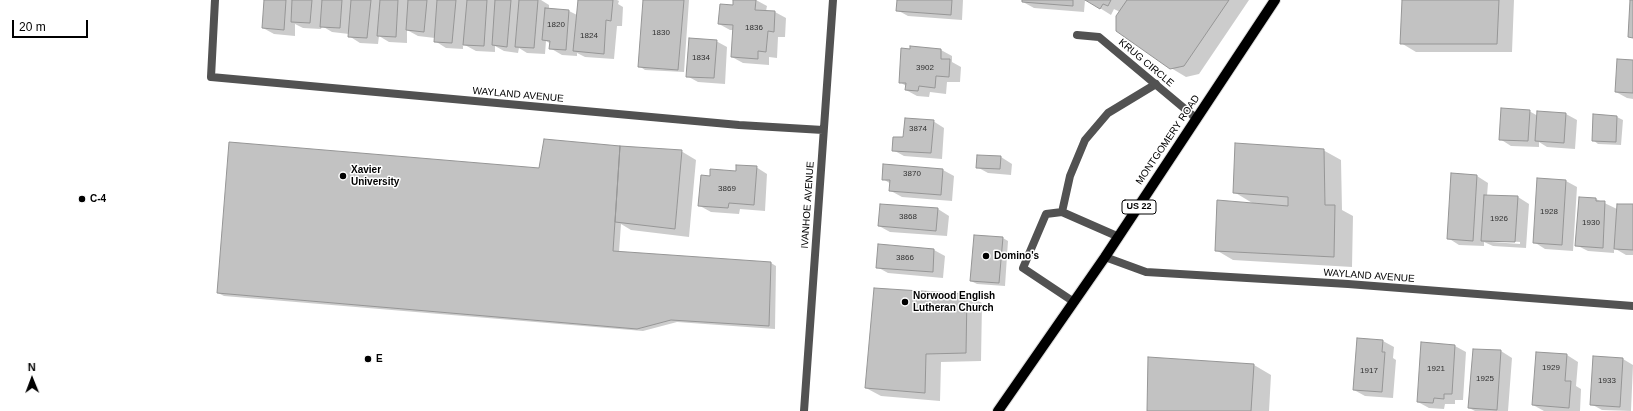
<!DOCTYPE html>
<style>
body{margin:0}
#map{position:relative;width:1633px;height:411px;overflow:hidden;background:#fff;font-family:Arial,sans-serif}
canvas{display:block}
.north{position:absolute;left:12px;top:359px;width:40px;height:40px;-webkit-text-stroke:3px #fff;paint-order:stroke;rotate:359deg;font-size:11px;font-weight:700;line-height:16px;text-align:center;color:#000}
.north::after{content:'';display:block;margin:auto;width:14px;height:18px;background:#000;clip-path:polygon(50% 0,100% 100%,50% 72%,0 100%)}
.scale{position:absolute;left:12px;top:20px;width:76px;height:18px;box-sizing:border-box;border:2px solid #000;border-top:0;padding-left:5px;font-size:12px;line-height:14px;white-space:nowrap;color:#000;-webkit-text-stroke:3px #fff;paint-order:stroke}
</style>
<div id="map">
<canvas width="1633" height="411"></canvas>
<div class="north">N</div>
<div class="scale">20 m</div>
</div>
<script>
const c = document.querySelector('canvas').getContext('2d');
c.lineJoin = 'round';
function paint(path, color) {
  c.fillStyle = color;
  c.fill(path, 'evenodd');
}
function poly(rows) {
  const path = new Path2D();
  for (const r of rows) {
    path.moveTo(r[0], r[1]);
    for (let i = 2; i < r.length; i += 2) path.lineTo(r[i], r[i + 1]);
  }
  return path;
}
function strokePath(path, color, width, dash) {
  c.strokeStyle = color;
  c.lineWidth = width;
  c.lineCap = dash ? 'butt' : 'round';
  c.setLineDash(dash || []);
  c.stroke(path);
}
function label(font, color, halo, rows, align = 'center') {
  c.font = font + ' Arial,sans-serif';
  c.lineWidth = 3;
  c.setLineDash([]);
  c.textBaseline = 'middle';
  c.strokeStyle = halo;
  c.fillStyle = color;
  for (const [text, x, y, turn = 0] of rows) {
    c.save();
    c.translate(x, y);
    c.rotate((+turn || 0) * Math.PI / 180);
    c.textAlign = isNaN(turn) ? turn : align;
    if (halo) c.strokeText(text, 0, 0);
    c.fillText(text, 0, 0);
    c.restore();
  }
}
paint(poly([
 [265,0,541,0,549,5,549,9,569,11,577,15,578,0,617,0,619,1,618,4,623,7,622,26,617,26,614,59,585,57,577,53,577,56,562,55,550,48,551,44,546,41,545,54,527,53,519,48,518,53,504,51,495,46,495,52,476,51,463,44,463,49,446,48,435,41,435,38,418,36,407,30,407,43,389,42,379,36,378,44,360,43,349,36,349,34,332,32,322,26,321,29,303,28,295,24,295,36,274,34,263,28],
 [644,0,689,0,684,72,645,70,639,66],
 [734,0,756,0,767,6,766,11,775,12,786,18,785,37,778,37,777,58,769,57,769,65,743,63,732,57,734,30,730,30,719,24,734,7],
 [898,0,963,0,962,20,908,16,897,10],
 [1023,0,1085,0,1084,12,1034,8,1023,2],
 [1087,0,1249,0,1199,74,1186,77,1171,68,1120,12,1114,9,1111,15],
 [1403,0,1514,0,1512,52,1416,52,1401,43],
 [716,41,727,47,725,84,698,82,687,76],
 [911,47,941,50,952,56,952,62,961,67,960,82,947,82,946,94,930,92,929,97,917,96,906,90,906,86,900,82],
 [1633,61,1633,99,1627,98,1616,92],
 [1529,111,1538,116,1566,114,1577,120,1575,149,1547,147,1539,142,1539,147,1511,146,1500,139],
 [1594,115,1617,117,1623,120,1621,145,1598,144,1593,140],
 [933,121,944,128,942,159,904,156,893,150,904,138],
 [620,147,681,151,696,160,689,237,631,230,621,224,619,252,771,263,776,266,775,329,677,322,643,331,224,296,218,293,540,169],
 [1323,150,1341,160,1342,210,1353,216,1352,267,1233,260,1216,250,1254,204,1234,192],
 [1001,157,1012,164,1011,175,988,173,977,167],
 [756,167,767,174,765,211,740,209,739,214,711,212,700,206,711,177],
 [943,170,954,176,952,201,902,197,891,191,891,184,883,179],
 [1452,174,1477,176,1488,183,1487,196,1518,197,1529,204,1526,248,1493,246,1484,242,1484,246,1459,245,1448,238],
 [1492,240,1520,242,1520,244,1492,242],
 [1538,179,1566,181,1577,187,1573,251,1545,249,1534,242],
 [1596,199,1617,209,1633,206,1633,255,1626,255,1614,248,1614,253,1588,251,1576,245],
 [938,209,949,216,947,236,890,232,879,226],
 [1003,238,1008,241,1005,286,977,284,971,281],
 [879,245,934,250,945,256,943,278,888,273,877,267],
 [967,295,982,303,981,361,941,362,940,401,881,396,866,388],
 [1383,341,1394,347,1393,358,1396,360,1393,398,1365,396,1354,390],
 [1455,346,1466,352,1463,400,1455,400,1455,404,1445,404,1444,409,1429,408,1418,402],
 [1501,351,1512,358,1508,411,1475,411,1469,408],
 [1567,355,1578,362,1576,386,1581,389,1580,411,1544,411,1533,405],
 [1623,359,1633,365,1631,411,1602,410,1591,404],
 [1254,365,1271,375,1269,411,1148,411]
]), '#0003');
const building = poly([
 [264,0,286,0,284,30,262,28,264,0],
 [292,0,312,0,310,23,291,22,292,0],
 [322,0,342,0,340,28,320,27,322,0],
 [351,0,371,0,367,38,348,37,351,0],
 [380,0,398,0,396,37,377,36,380,0],
 [408,0,427,0,424,32,406,30,408,0],
 [437,0,456,0,452,43,434,42,437,0],
 [467,0,487,0,484,46,463,45,467,0],
 [495,0,511,0,507,47,492,45,495,0],
 [519,0,538,0,534,48,515,47,519,0],
 [578,0,613,0,611,21,606,20,604,54,573,51,578,0],
 [643,0,684,0,678,70,638,67,643,0],
 [733,0,756,0,755,10,775,11,774,32,768,31,766,52,758,51,758,59,731,57,733,25,718,24,720,4,733,5,733,0],
 [897,0,952,0,951,15,896,11,897,0],
 [1022,0,1073,0,1073,6,1022,2,1022,0],
 [1085,0,1111,0,1108,6,1103,4,1100,9,1085,0],
 [1127,0,1229,0,1184,66,1170,69,1116,31,1116,16,1127,0],
 [1402,0,1499,0,1497,44,1400,44,1402,0],
 [1630,0,1633,0,1633,38,1628,37,1630,0],
 [545,8,569,10,566,50,549,49,550,41,542,40,545,8],
 [689,38,717,40,714,78,686,77,689,38],
 [910,46,941,49,941,59,950,59,949,77,936,76,935,88,919,86,918,91,905,90,906,83,899,83,901,48,910,49,910,46],
 [1617,59,1633,60,1633,93,1615,92,1617,59],
 [1501,108,1530,110,1528,141,1499,140,1501,108],
 [1537,111,1566,113,1564,143,1535,141,1537,111],
 [1593,114,1617,116,1616,142,1592,141,1593,114],
 [905,118,934,120,931,153,892,151,893,137,903,137,905,118],
 [544,139,620,146,613,251,771,262,769,326,671,320,637,329,217,293,229,142,539,168,544,139],
 [1235,143,1324,149,1325,205,1335,205,1334,257,1215,251,1217,200,1288,206,1288,197,1233,193,1235,143],
 [620,146,682,150,675,229,615,222,620,146],
 [977,155,1001,156,1000,169,976,168,977,155],
 [883,164,943,169,941,195,889,191,890,180,882,180,883,164],
 [736,165,757,166,754,205,729,203,728,208,698,206,701,175,710,176,710,169,736,171,736,165],
 [1451,173,1477,175,1473,241,1447,239,1451,173],
 [1537,178,1566,180,1562,245,1533,243,1537,178],
 [1484,195,1518,196,1515,242,1481,241,1484,195],
 [1579,197,1596,198,1596,201,1605,201,1603,248,1575,246,1579,197],
 [880,204,938,208,936,231,878,226,880,204],
 [1617,204,1633,204,1633,250,1614,249,1617,204],
 [974,235,1003,237,999,283,970,281,974,235],
 [878,244,934,249,933,272,876,268,878,244],
 [874,288,967,294,966,353,926,354,925,393,865,388,874,288],
 [1357,338,1383,340,1382,352,1385,352,1382,392,1353,390,1357,338],
 [1421,342,1455,345,1452,394,1444,394,1444,399,1434,398,1433,403,1417,402,1421,342],
 [1473,349,1501,350,1497,410,1468,408,1473,349],
 [1536,352,1567,354,1565,381,1571,381,1569,408,1532,405,1536,352],
 [1593,356,1623,358,1620,407,1590,405,1593,356],
 [1148,357,1254,364,1251,411,1147,411,1148,357]
]);
paint(building, '#c2c2c2');
strokePath(building, '#969696', 1);
const primary = poly([
 [998,411,1105,257,1275,0]
]);
strokePath(primary, '#dbdbdb', 12);
strokePath(poly([
 [1062,212,1070,176,1085,140,1108,113,1156,84],
 [1074,302,1023,268,1046,214,1062,212,1119,237]
]), '#525252', 8);
strokePath(poly([
 [215,0,211,77,739,125,823,130],
 [1077,35,1099,37,1197,119],
 [1105,257,1146,272,1348,284,1633,306],
 [804,411,833,0]
]), '#525252', 8);
strokePath(primary, '#000', 10);
for (const [x, y, r, color] of [
 [343,176,4,"#000"],
 [82,199,4,"#000"],
 [986,256,4,"#000"],
 [905,302,4,"#000"],
 [368,359,4,"#000"]
]) {
  const dot = new Path2D();
  dot.arc(x, y, r, 0, 2 * Math.PI);
  c.fillStyle = color;
  c.fill(dot);
  strokePath(dot, '#fff', 1.5);
}
label('8px', '#303030', null, [
 ["1820",556,25],
 ["1836",754,28],
 ["1830",661,33],
 ["1824",589,36],
 ["1834",701,58],
 ["3902",925,68],
 ["3874",918,129],
 ["3870",912,174],
 ["3869",727,189],
 ["1928",1549,212],
 ["3868",908,217],
 ["1926",1499,219],
 ["1930",1591,223],
 ["3866",905,258],
 ["1929",1551,368],
 ["1921",1436,369],
 ["1917",1369,371],
 ["1925",1485,379],
 ["1933",1607,381]
]);
for (const [x, y, w] of [
 [1139,207,34]
]) {
  const box = new Path2D();
  box.roundRect(x - w / 2, y - 7, w, 14, 3);
  c.fillStyle = '#fff';
  c.fill(box);
  strokePath(box, '#000', 1);
}
label('bold 9px', '#000', null, [
 ["US 22",1139,207]
]);
label('10px', '#000', '#fff', [
 ["KRUG CIRCLE",1146,63,40],
 ["WAYLAND AVENUE",518,95,5],
 ["MONTGOMERY ROAD",1168,140,-56],
 ["IVANHOE AVENUE",808,205,-86],
 ["WAYLAND AVENUE",1369,276,4]
]);
label('bold 10px', '#000', '#fff', [
 ["Xavier",351,170],
 ["University",351,182],
 ["C-4",90,199],
 ["Domino's",994,256],
 ["Norwood English",913,296],
 ["Lutheran Church",913,308],
 ["E",376,359]
], 'left');
</script>
